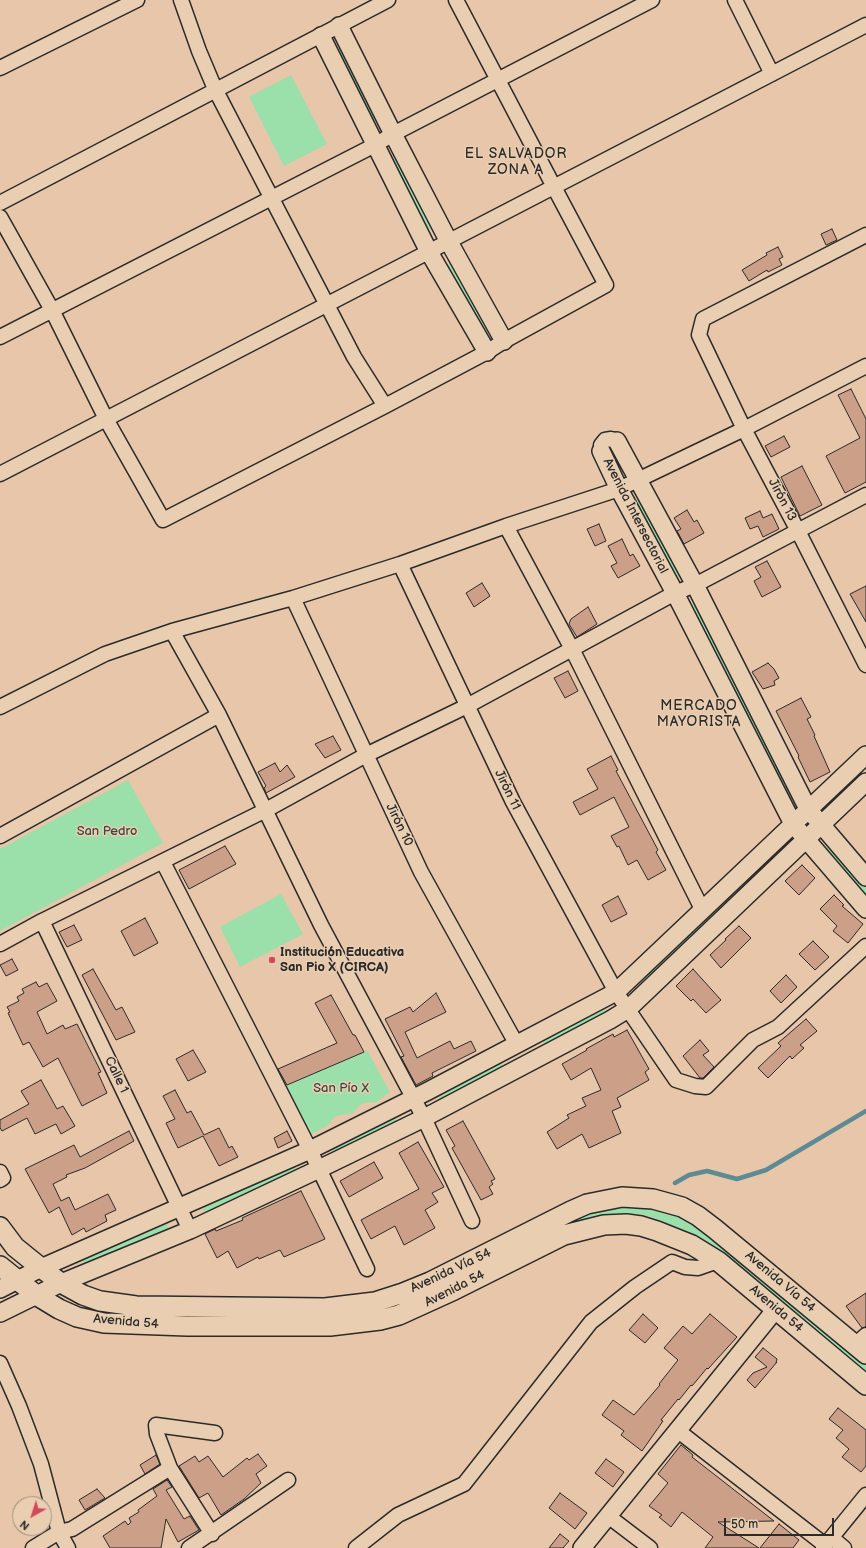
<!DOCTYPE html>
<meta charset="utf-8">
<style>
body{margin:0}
#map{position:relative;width:866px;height:1548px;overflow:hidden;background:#e8c6a9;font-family:"Balsamiq Sans",sans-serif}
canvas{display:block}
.north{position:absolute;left:12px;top:1496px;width:40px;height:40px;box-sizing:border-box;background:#e9ceb1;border:1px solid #9d8d7b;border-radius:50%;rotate:219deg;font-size:11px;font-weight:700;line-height:16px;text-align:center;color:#2b2b2b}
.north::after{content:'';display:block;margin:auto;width:14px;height:18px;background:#d1495b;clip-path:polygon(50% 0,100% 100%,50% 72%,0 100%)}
.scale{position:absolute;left:724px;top:1518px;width:110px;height:18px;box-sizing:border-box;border:2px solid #2b2b2b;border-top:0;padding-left:5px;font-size:12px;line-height:14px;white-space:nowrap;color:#2b2b2b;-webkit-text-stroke:3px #e9ceb1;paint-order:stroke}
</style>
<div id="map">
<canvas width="866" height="1548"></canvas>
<div class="north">N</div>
<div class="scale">50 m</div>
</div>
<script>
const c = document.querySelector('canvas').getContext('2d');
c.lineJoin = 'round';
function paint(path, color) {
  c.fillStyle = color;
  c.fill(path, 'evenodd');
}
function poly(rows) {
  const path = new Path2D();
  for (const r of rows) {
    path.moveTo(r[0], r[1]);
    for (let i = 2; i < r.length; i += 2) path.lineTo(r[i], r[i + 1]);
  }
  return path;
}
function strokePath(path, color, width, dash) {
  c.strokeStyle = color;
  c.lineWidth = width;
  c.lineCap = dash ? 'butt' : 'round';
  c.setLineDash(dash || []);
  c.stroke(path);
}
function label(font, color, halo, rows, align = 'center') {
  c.font = font + ' "Balsamiq Sans",sans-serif';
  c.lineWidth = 3;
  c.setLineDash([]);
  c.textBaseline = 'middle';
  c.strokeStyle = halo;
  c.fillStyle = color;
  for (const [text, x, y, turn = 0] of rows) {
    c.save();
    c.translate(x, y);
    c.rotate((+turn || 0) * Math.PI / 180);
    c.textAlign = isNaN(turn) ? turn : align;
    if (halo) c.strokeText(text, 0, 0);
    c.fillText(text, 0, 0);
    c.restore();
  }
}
paint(poly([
 [342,47,376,118,370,121,336,51],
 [291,75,327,144,284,166,249,97],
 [397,157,433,228,426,231,390,161],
 [451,263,490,331,484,335,445,266],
 [638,498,640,499,680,576,678,580,677,580,634,501],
 [695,603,795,797,788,800,691,606],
 [128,780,163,843,0,931,0,849],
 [829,845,866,886,866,899,822,850],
 [778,849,782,853,643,983,640,980],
 [281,894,303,934,240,967,220,927],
 [604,1007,608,1014,546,1047,542,1039],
 [367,1050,390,1092,376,1102,364,1103,360,1105,353,1113,336,1116,327,1126,311,1134,286,1086],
 [501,1062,505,1069,441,1102,438,1095],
 [395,1117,398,1123,334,1154,331,1148],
 [295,1166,297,1172,206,1215,202,1206],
 [628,1207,644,1207,658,1210,692,1222,866,1363,866,1376,703,1241,685,1231,662,1221,647,1216,632,1214,599,1215,567,1224,402,1306,330,1320,113,1317,82,1309,83,1306,113,1313,133,1314,379,1310,401,1304,532,1239,593,1212],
 [165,1222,170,1231,85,1266,81,1259]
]), '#9bdfaa');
strokePath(poly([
 [675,1183,689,1175,707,1171,737,1179,766,1170,866,1111]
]), '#5c8a95', 4.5);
const building = poly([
 [832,229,837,240,826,245,821,234,832,229],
 [778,247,783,257,779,259,782,265,768,272,767,270,749,281,742,270,767,255,766,253,778,247],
 [851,389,866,419,866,482,845,493,826,456,860,438,838,395,851,389],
 [784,436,790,447,771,457,765,446,784,436],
 [802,466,822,505,800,516,781,477,802,466],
 [687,510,694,522,697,520,704,533,684,544,677,531,681,529,674,518,687,510],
 [760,511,763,518,772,514,779,529,763,537,758,526,750,529,745,518,760,511],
 [599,524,606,541,595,546,587,529,599,524],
 [622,539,630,556,633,554,640,566,618,578,611,566,617,563,608,546,622,539],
 [767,561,781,587,762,597,754,581,761,577,755,567,767,561],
 [482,583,490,596,474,607,466,593,482,583],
 [866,586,866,622,850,594,866,586],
 [588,607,597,624,577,637,569,624,571,619,588,607],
 [768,663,774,669,779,678,774,681,775,685,763,689,752,672,768,663],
 [568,671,578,691,565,698,554,678,568,671],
 [801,698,811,717,807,719,815,735,814,736,830,772,810,782,798,757,799,756,776,711,801,698],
 [333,736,341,750,325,758,315,744,333,736],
 [611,756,618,770,616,771,658,850,656,852,666,870,648,880,637,860,628,865,619,846,617,847,611,836,629,827,614,797,580,815,573,802,598,789,587,769,611,756],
 [275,763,280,772,287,765,295,777,266,793,264,788,266,786,258,772,275,763],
 [225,846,236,864,189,889,179,870,225,846],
 [802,865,815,878,799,895,785,881,802,865],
 [834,895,844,905,842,906,863,924,848,943,833,931,837,926,820,909,834,895],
 [618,896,627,914,611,922,602,905,618,896],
 [145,918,158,943,134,956,121,931,145,918],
 [74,925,82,940,67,947,59,932,74,925],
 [739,926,751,938,721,968,710,955,726,940,725,939,739,926],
 [813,941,829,957,815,970,799,954,813,941],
 [12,959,18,970,6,976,0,965,12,959],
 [93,969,116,1010,122,1007,135,1032,116,1040,82,975,93,969],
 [693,969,721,1000,706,1013,693,999,691,1001,676,986,693,969],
 [786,975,797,987,781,1003,770,991,786,975],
 [36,982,39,987,47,983,57,1001,37,1012,47,1034,63,1025,65,1029,77,1024,101,1072,98,1073,107,1093,82,1106,58,1058,43,1067,29,1042,23,1045,8,1013,10,1012,7,1007,19,1001,17,997,24,993,22,989,36,982],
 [436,993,446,1012,405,1032,417,1058,450,1041,454,1049,471,1041,476,1051,432,1073,433,1076,416,1085,401,1057,404,1056,385,1019,410,1007,413,1012,436,993],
 [331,995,353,1035,355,1035,364,1052,287,1085,278,1069,337,1043,315,1003,331,995],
 [806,1019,817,1031,800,1045,804,1048,792,1059,790,1056,768,1078,758,1068,781,1046,778,1043,806,1019],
 [627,1030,649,1069,645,1072,649,1080,617,1098,621,1107,612,1111,621,1133,589,1148,582,1134,557,1149,547,1132,569,1118,567,1115,586,1106,582,1098,601,1090,591,1068,571,1080,562,1064,587,1050,586,1049,613,1034,614,1037,627,1030],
 [700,1040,709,1051,703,1055,714,1067,703,1078,700,1078,683,1056,700,1040],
 [193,1050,206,1072,188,1081,176,1059,193,1050],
 [41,1080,57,1109,63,1106,75,1126,61,1134,56,1124,35,1134,27,1118,2,1131,0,1128,0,1120,29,1104,21,1091,41,1080],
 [175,1090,187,1113,191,1111,204,1135,219,1128,229,1148,232,1146,238,1157,219,1166,203,1136,178,1148,166,1123,175,1119,163,1096,175,1090],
 [463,1121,495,1179,491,1181,493,1184,489,1187,493,1194,481,1200,452,1148,455,1146,446,1130,463,1121],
 [129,1131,134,1141,85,1168,66,1175,67,1177,53,1184,61,1201,69,1197,75,1210,108,1194,116,1210,105,1215,107,1221,86,1232,84,1228,72,1235,59,1207,49,1213,25,1169,74,1145,80,1157,129,1131],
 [287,1131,292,1141,278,1148,274,1138,287,1131],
 [418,1142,444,1187,432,1193,438,1202,425,1210,435,1228,404,1245,395,1226,371,1239,361,1220,419,1189,399,1153,418,1142],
 [374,1162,383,1178,349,1197,340,1181,374,1162],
 [301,1191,325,1239,284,1257,280,1250,259,1259,258,1257,237,1268,228,1251,217,1258,205,1234,215,1229,216,1231,243,1220,242,1218,301,1191],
 [866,1293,866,1327,862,1328,846,1306,866,1293],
 [643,1314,658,1328,645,1343,629,1330,643,1314],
 [710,1314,737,1337,708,1369,707,1368,692,1386,691,1385,679,1400,678,1399,661,1420,663,1421,642,1451,621,1435,624,1431,602,1415,613,1400,634,1415,660,1385,659,1384,678,1360,664,1348,683,1326,692,1334,710,1314],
 [763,1348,777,1359,776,1363,777,1362,755,1388,747,1380,753,1373,767,1367,755,1357,763,1348],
 [838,1408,866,1430,866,1466,861,1472,842,1457,849,1449,836,1438,843,1430,829,1419,838,1408],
 [681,1445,693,1455,692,1457,774,1521,718,1522,759,1548,705,1548,713,1537,682,1512,671,1527,659,1517,662,1515,649,1506,668,1483,658,1474,681,1445],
 [258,1454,267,1466,256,1474,261,1483,244,1499,221,1515,208,1493,199,1498,179,1466,195,1456,199,1462,208,1456,223,1477,247,1458,249,1460,258,1454],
 [156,1455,160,1464,145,1474,140,1465,156,1455],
 [606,1459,624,1472,613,1487,595,1473,606,1459],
 [167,1480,172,1487,166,1490,184,1519,190,1516,199,1530,178,1542,166,1519,161,1548,110,1548,103,1536,125,1521,128,1525,131,1522,129,1518,139,1512,138,1510,157,1496,153,1489,167,1480],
 [97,1489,105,1498,85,1510,79,1500,97,1489],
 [560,1493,587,1513,575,1529,549,1508,560,1493],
 [779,1524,799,1540,793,1548,760,1548,779,1524],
 [560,1534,569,1541,563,1548,549,1548,560,1534]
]);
paint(building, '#cb9f88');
strokePath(building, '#2b2b2b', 1);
const minor = poly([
 [181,0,199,51,215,89,354,357,385,406],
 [735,0,772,74],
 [0,68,137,0],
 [0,203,388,0],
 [0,217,52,310,106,419,163,520,385,406,487,352,504,341,606,285,554,187,456,0],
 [866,235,703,319,699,335,744,429,798,531,866,665],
 [0,337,375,145,393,134,652,0],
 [601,451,601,445,605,440,611,439,617,441],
 [0,474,866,25],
 [506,526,572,649,702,909],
 [400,564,513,802,616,992,676,1080,695,1086,706,1087,753,1040,778,1027,866,946],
 [293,598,421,872,517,1045],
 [172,631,219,715,321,925,424,1118,472,1221],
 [0,707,105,654,172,631,293,598,400,564,506,526,619,489,744,429,866,366],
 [0,836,219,715],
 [163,862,310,1150,367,1269],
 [42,921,190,1230],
 [0,944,42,921,266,810,366,755,467,706,675,593,695,585,866,495],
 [0,1172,3,1178,0,1180],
 [855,1345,866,1335],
 [0,1363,19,1406,41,1464,59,1532,68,1548],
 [677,1430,825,1545],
 [608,1516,650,1548],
 [212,1534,170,1468,157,1434,156,1425,215,1433],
 [832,1538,844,1548],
 [33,1548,59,1532,72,1529,170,1468],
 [189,1548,288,1480],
 [356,1548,398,1515,464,1484,591,1322,635,1287,672,1262,685,1267,698,1268,718,1261],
 [823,1548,866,1495]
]);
const tertiary = poly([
 [339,26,393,134,449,242,504,341],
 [321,36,429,252,487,352],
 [617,441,695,585,808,809,866,877],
 [601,451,619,489,675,593,793,824,866,909],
 [0,1289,41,1268,310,1150,428,1091,616,992,866,755],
 [0,1313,61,1283,190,1230,319,1169,424,1118,610,1020,628,1009,866,782],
 [582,1548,776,1309]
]);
const secondary = poly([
 [0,1227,15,1247,41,1268,61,1283,83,1295,100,1301,136,1306,325,1308,375,1302,403,1293,430,1282,571,1211,587,1204,622,1197,653,1199,682,1207,698,1216,715,1229,866,1354],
 [0,1266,36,1295,59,1309,77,1317,104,1323,187,1326,330,1326,380,1320,399,1315,454,1290,564,1235,604,1225,626,1224,641,1226,657,1231,692,1245,718,1261,866,1385]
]);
strokePath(minor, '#2b2b2b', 17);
strokePath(tertiary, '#2b2b2b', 20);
strokePath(secondary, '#2b2b2b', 22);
strokePath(minor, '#e9ceb1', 14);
strokePath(tertiary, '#e9ceb1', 17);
strokePath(secondary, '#e9ceb1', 19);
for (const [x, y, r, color] of [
 [272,960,4,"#d1495b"]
]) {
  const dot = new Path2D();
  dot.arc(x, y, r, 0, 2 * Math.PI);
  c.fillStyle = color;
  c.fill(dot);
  strokePath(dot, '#e9ceb1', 1.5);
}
label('13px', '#2b2b2b', '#e9ceb1', [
 ["Jirón 13",782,500,62],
 ["Avenida Intersectorial",635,516,63],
 ["Jirón 11",507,790,64],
 ["Jirón 10",399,825,64],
 ["Calle 1",116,1075,64],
 ["Avenida Vía 54",451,1271,-25],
 ["Avenida Vía 54",780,1282,40],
 ["Avenida 54",455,1289,-27],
 ["Avenida 54",776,1309,40],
 ["Avenida 54",126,1322,5]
]);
label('13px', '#3c463e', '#e9ceb1', [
 ["San Pedro",107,832],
 ["San Pío X",341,1089]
]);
label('bold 13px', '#2b2b2b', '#e9ceb1', [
 ["Institución Educativa",280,953],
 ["San Pio X (CIRCA)",280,968]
], 'left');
c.letterSpacing = '1px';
label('14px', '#2b2b2b', '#e9ceb1', [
 ["EL SALVADOR",516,154],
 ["ZONA A",516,170],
 ["MERCADO",699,706],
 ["MAYORISTA",699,722]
]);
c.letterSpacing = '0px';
</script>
